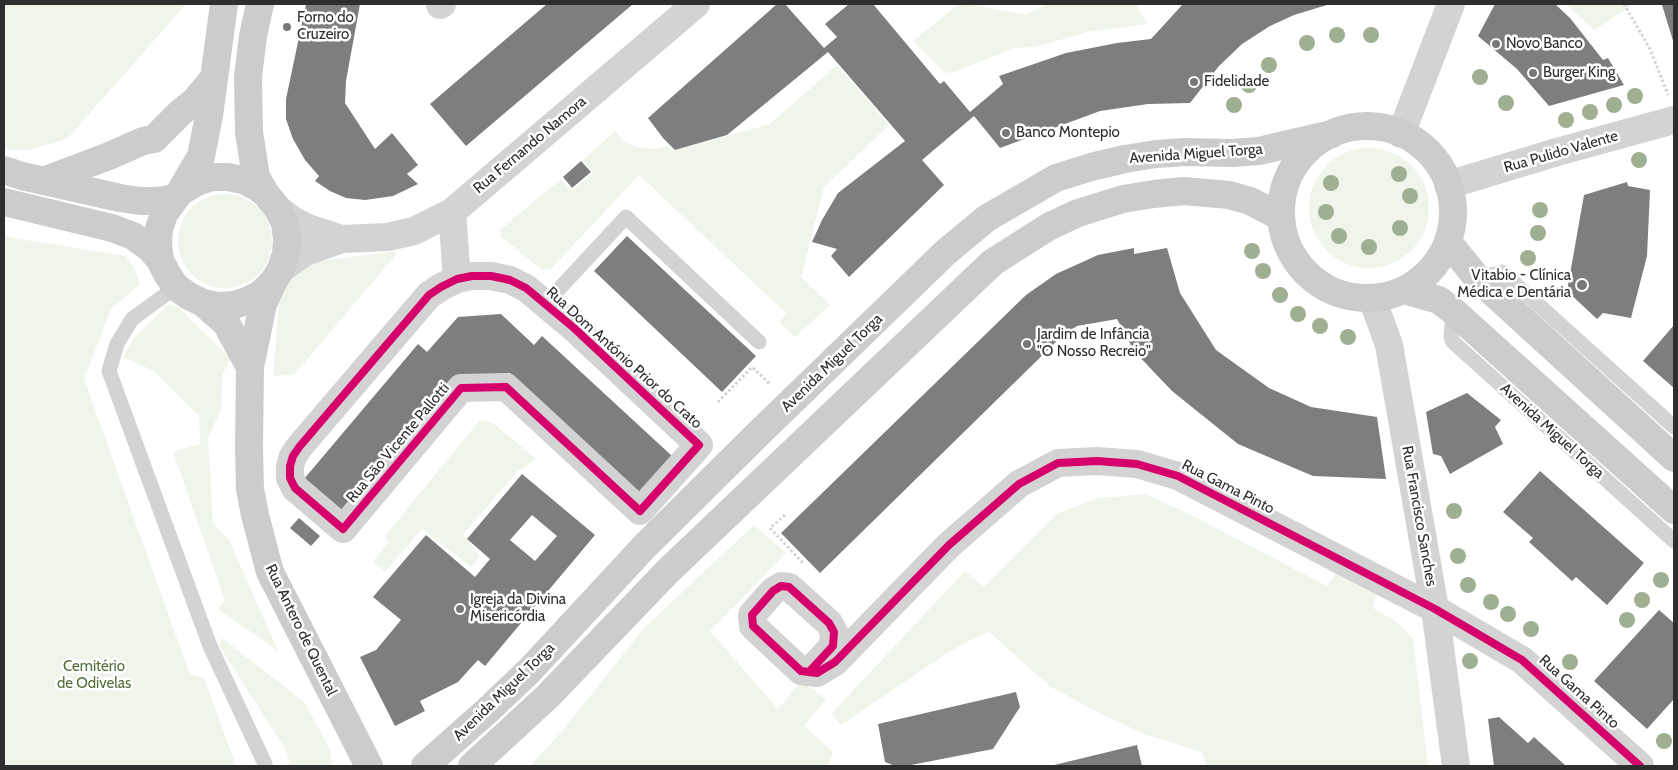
<!DOCTYPE html>
<meta charset="utf-8">
<style>
body{margin:0}
#map{position:relative;width:1678px;height:770px;overflow:hidden;background:#fff;font-family:Cabin,sans-serif}
canvas{display:block}
.frame{position:absolute;inset:0;border:5px solid #2e2e2e;pointer-events:none}
</style>
<div id="map">
<canvas width="1678" height="770"></canvas>
<div class="frame"></div>
</div>
<script>
const c = document.querySelector('canvas').getContext('2d');
c.lineJoin = 'round';
function paint(path, color) {
  c.fillStyle = color;
  c.fill(path, 'evenodd');
}
function poly(rows) {
  const path = new Path2D();
  for (const r of rows) {
    if (r.length === 3) {
      path.moveTo(r[0] + r[2], r[1]);
      path.arc(r[0], r[1], r[2], 0, 2 * Math.PI);
      continue;
    }
    path.moveTo(r[0], r[1]);
    for (let i = 2; i < r.length; i += 2) path.lineTo(r[i], r[i + 1]);
  }
  return path;
}
function strokePath(path, color, width, dash) {
  c.strokeStyle = color;
  c.lineWidth = width;
  c.lineCap = dash ? 'butt' : 'round';
  c.setLineDash(dash || []);
  c.stroke(path);
}
function label(font, color, halo, rows, align = 'center') {
  c.font = font + ' Cabin,sans-serif';
  c.lineWidth = 5;
  c.setLineDash([]);
  c.textBaseline = 'middle';
  c.strokeStyle = halo;
  c.fillStyle = color;
  for (const [text, x, y, turn = 0] of rows) {
    c.save();
    c.translate(x, y);
    c.rotate((+turn || 0) * Math.PI / 180);
    c.textAlign = isNaN(turn) ? turn : align;
    if (halo) c.strokeText(text, 0, 0);
    c.fillText(text, 0, 0);
    c.restore();
  }
}
paint(poly([
 [4,4,186,4,68,138,30,150,9,150,4,147],
 [959,4,969,4,1026,15,1046,4,1139,4,1137,7,1148,24,1088,32,1035,47,1013,48,957,71,945,73,913,41],
 [1566,4,1634,4,1594,30],
 [837,65,889,125,824,187,801,277,830,305,795,337,779,322,787,314,639,175,551,269,542,270,500,236,500,231,502,228,561,179,572,191,593,173,583,160,615,131,626,143,641,148,654,149,669,146,673,151,770,124],
 [1369,208,60],
 [225,241,47],
 [4,235,13,238,126,256,135,270,140,284,111,309,84,379,190,675,204,678,236,766,4,766],
 [399,251,294,375,273,376,279,302,284,289,293,274,310,262],
 [169,304,179,308,231,359,223,373,221,409,208,438,213,523,229,540,278,651,218,609,225,600,173,452,200,444,199,412,197,414,154,371,123,357,134,338],
 [479,421,493,423,536,459,518,471,463,534,480,556,471,567,422,529,385,572,373,561,389,542,385,536],
 [1145,494,1187,513,1327,586,1337,572,1377,590,1373,608,1398,623,1413,639,1428,766,1206,766,1202,752,1144,734,1095,711,1051,687,989,632,974,638,947,653,841,725,831,714,965,571,984,587,1058,513,1099,498],
 [754,525,786,553,710,631,778,709,801,681,826,699,804,726,833,752,828,766,530,766,564,729,643,629],
 [222,638,304,702,330,749,332,766,287,766,290,763,286,750,219,646]
]), '#f0f5eb');
paint(poly([
 [306,4,360,4,346,81,345,103,375,149,392,133,418,165,407,174,418,184,393,196,365,200,346,198,330,191,315,181,319,176,305,160,293,139,286,119,286,99],
 [547,4,633,4,466,146,430,104],
 [777,4,785,4,824,48,837,37,825,24,849,4,873,4,940,84,944,81,970,112,1003,84,999,76,1066,53,1117,43,1151,39,1183,4,1327,5,1294,15,1270,26,1242,44,1219,66,1190,103,1148,104,1100,111,1000,148,974,116,922,160,944,185,849,277,831,256,837,249,812,242,822,220,838,193,905,141,828,52,727,135,675,150,663,138,648,118],
 [1495,4,1555,4,1570,18,1603,60,1608,58,1624,85,1549,106,1517,69,1478,36],
 [1667,4,1674,4,1674,44,1662,5],
 [581,161,591,172,572,188,563,177],
 [1627,182,1628,186,1650,190,1647,256,1631,318,1603,313,1597,319,1567,291,1584,195],
 [627,236,756,356,722,392,594,271],
 [1134,248,1134,254,1167,248,1180,293,1216,350,1269,388,1311,407,1377,417,1386,479,1313,476,1238,444,1172,391,1134,351,1117,319,1077,326,1061,337,820,573,781,533,1026,295,1056,274,1098,255],
 [501,314,534,345,542,336,672,456,638,493,510,373,456,377,342,511,304,479,418,344,427,352,458,317],
 [1674,325,1674,388,1643,361],
 [1467,393,1501,420,1495,427,1503,444,1450,474,1441,456,1433,454,1426,412],
 [1540,471,1644,563,1607,605,1576,577,1572,581,1529,542,1533,538,1503,512],
 [522,474,595,535,485,666,478,660,458,682,420,701,425,711,395,726,360,657,376,650,401,620,373,597,426,535,475,577,490,559,467,539],
 [532,515,557,536,535,561,510,540],
 [299,518,320,536,311,546,290,528],
 [1659,610,1674,623,1674,699,1647,729,1594,681],
 [1016,692,1020,707,993,749,906,766,895,766,885,762,878,724],
 [1499,717,1528,743,1534,737,1566,766,1494,766,1488,719],
 [1137,745,1142,766,1050,766]
]), '#7e7e7e');
strokePath(poly([
 [1624,4,1650,49,1668,95],
 [718,402,752,367,771,385],
 [785,515,770,528,804,564]
]), '#d3d3d3', 3, [2.5, 2.5]);
strokePath(poly([
 [1478,279,1502,272,1674,427],
 [176,287,132,319,117,344,109,371,210,646,265,764],
 [545,304,626,217,759,342],
 [1453,311,1451,337,1453,342,1674,541]
]), '#d3d3d3', 15);
strokePath(poly([
 [440,5,442,4],
 [1401,134,1451,4],
 [1448,185,1557,152,1674,120],
 [278,209,291,219,308,228,342,239],
 [452,212,457,279],
 [281,269,305,252,342,239,388,237,414,231,452,212,696,4],
 [472,276,491,276,510,280,526,288,574,328,699,445,640,511,506,387,461,388,343,529,295,488,290,478,290,466,293,456,300,446,429,295,441,287,457,279,472,276],
 [1372,298,1389,345,1435,609,1456,766],
 [809,672,833,646,834,632,829,623,789,587,781,586,773,591,752,615,753,626,801,671,817,673,835,662,949,545,1019,484,1058,463,1097,461,1137,464,1178,476,1435,609,1522,660,1640,766]
]), '#d3d3d3', 28);
strokePath(poly([
 [224,4,209,116,201,156,180,192,164,214,159,229,158,244,160,260,167,274,176,287,189,296,203,303,218,306,234,305,249,300,262,293,273,282,281,269,286,254,287,239,285,223,278,209,266,194,256,177,249,132,248,77,253,36,260,4],
 [1367,212,86],
 [4,170,22,176,120,198,140,201,158,201,175,198],
 [43,181,109,156,143,141,154,139,181,112,195,101,214,78],
 [180,192,197,182,212,177,228,177,243,180,257,187,266,194],
 [4,202,112,228,133,236,150,248,160,260],
 [1448,242,1478,279,1674,458],
 [273,282,263,304,250,367,249,449,250,489,255,515,270,572,369,766],
 [1404,290,1439,300,1453,311,1674,510],
 [203,303,226,323,250,367],
 [425,766,488,710,530,670,644,547,758,434,946,252,987,218,1056,178,1091,167,1125,159,1156,154,1186,152,1232,153,1259,151,1332,134],
 [472,766,548,696,668,571,993,262,1050,226,1078,213,1123,199,1154,194,1184,191,1229,195,1250,201,1281,217]
]), '#ccc', 28);
strokePath(poly([
 [472,276,491,276,510,280,526,288,574,328,699,445,640,511,506,387,461,388,343,529,295,488,290,478,290,466,293,456,300,446,429,295,441,287,457,279,472,276],
 [809,672,833,646,834,632,829,623,789,587,781,586,773,591,752,615,753,626,801,671,817,673,835,662,949,545,1019,484,1058,463,1097,461,1137,464,1178,476,1435,609,1522,660,1640,766]
]), '#d6006c', 8);
c.fillStyle = '#9faf92';
for (const [x, y] of [
 [1337,35],
 [1371,35],
 [1307,43],
 [1269,65],
 [1480,77],
 [1249,85],
 [1635,96],
 [1506,103],
 [1234,105],
 [1614,105],
 [1590,112],
 [1566,120],
 [1639,160],
 [1399,174],
 [1331,183],
 [1410,196],
 [1540,210],
 [1326,212],
 [1400,228],
 [1538,233],
 [1339,236],
 [1369,247],
 [1252,251],
 [1528,258],
 [1263,271],
 [1280,295],
 [1298,314],
 [1320,326],
 [1348,337],
 [1454,511],
 [1458,556],
 [1661,580],
 [1468,585],
 [1642,600],
 [1491,602],
 [1508,614],
 [1627,620],
 [1531,629],
 [1470,661],
 [1570,662],
 [1664,741]
]) {
  c.beginPath();
  c.arc(x, y, 8, 0, 2 * Math.PI);
  c.fill();
}
for (const [x, y, r, color] of [
 [287,27,5,"#777"],
 [1496,44,5,"#777"],
 [1533,73,5,"#777"],
 [1194,82,5,"#777"],
 [1006,133,5,"#777"],
 [1582,285,6,"#777"],
 [1027,344,5,"#777"],
 [460,609,5,"#777"]
]) {
  const dot = new Path2D();
  dot.arc(x, y, r, 0, 2 * Math.PI);
  c.fillStyle = color;
  c.fill(dot);
  strokePath(dot, '#fff', 2);
}
label('15px', '#2e2e2e', '#fff', [
 ["Forno do",297,18],
 ["Cruzeiro",297,35],
 ["Novo Banco",1506,44],
 ["Burger King",1543,73],
 ["Fidelidade",1204,82],
 ["Banco Montepio",1016,133],
 ["Vitabio - Clínica",1571,276,"right"],
 ["Médica e Dentária",1571,293,"right"],
 ["Jardim de Infância",1037,335],
 ["\"O Nosso Recreio\"",1037,352],
 ["Igreja da Divina",470,600],
 ["Misericórdia",470,617]
], 'left');
label('15px', '#2e2e2e', '#fff', [
 ["Rua Fernando Namora",530,145,-40],
 ["Rua Pulido Valente",1561,152,-16],
 ["Avenida Miguel Torga",1196,154,-4],
 ["Rua Dom António Prior do Crato",624,358,42],
 ["Avenida Miguel Torga",832,363,-44],
 ["Avenida Miguel Torga",1552,431,42],
 ["Rua São Vicente Pallotti",398,443,-50],
 ["Rua Gama Pinto",1228,487,27],
 ["Rua Francisco Sanches",1419,516,80],
 ["Rua Antero de Quental",301,630,64],
 ["Avenida Miguel Torga",504,692,-44],
 ["Rua Gama Pinto",1579,692,42]
]);
label('15px', '#506e38', '#fff', [
 ["Cemitério",94,667],
 ["de Odivelas",94,684]
]);
</script>
